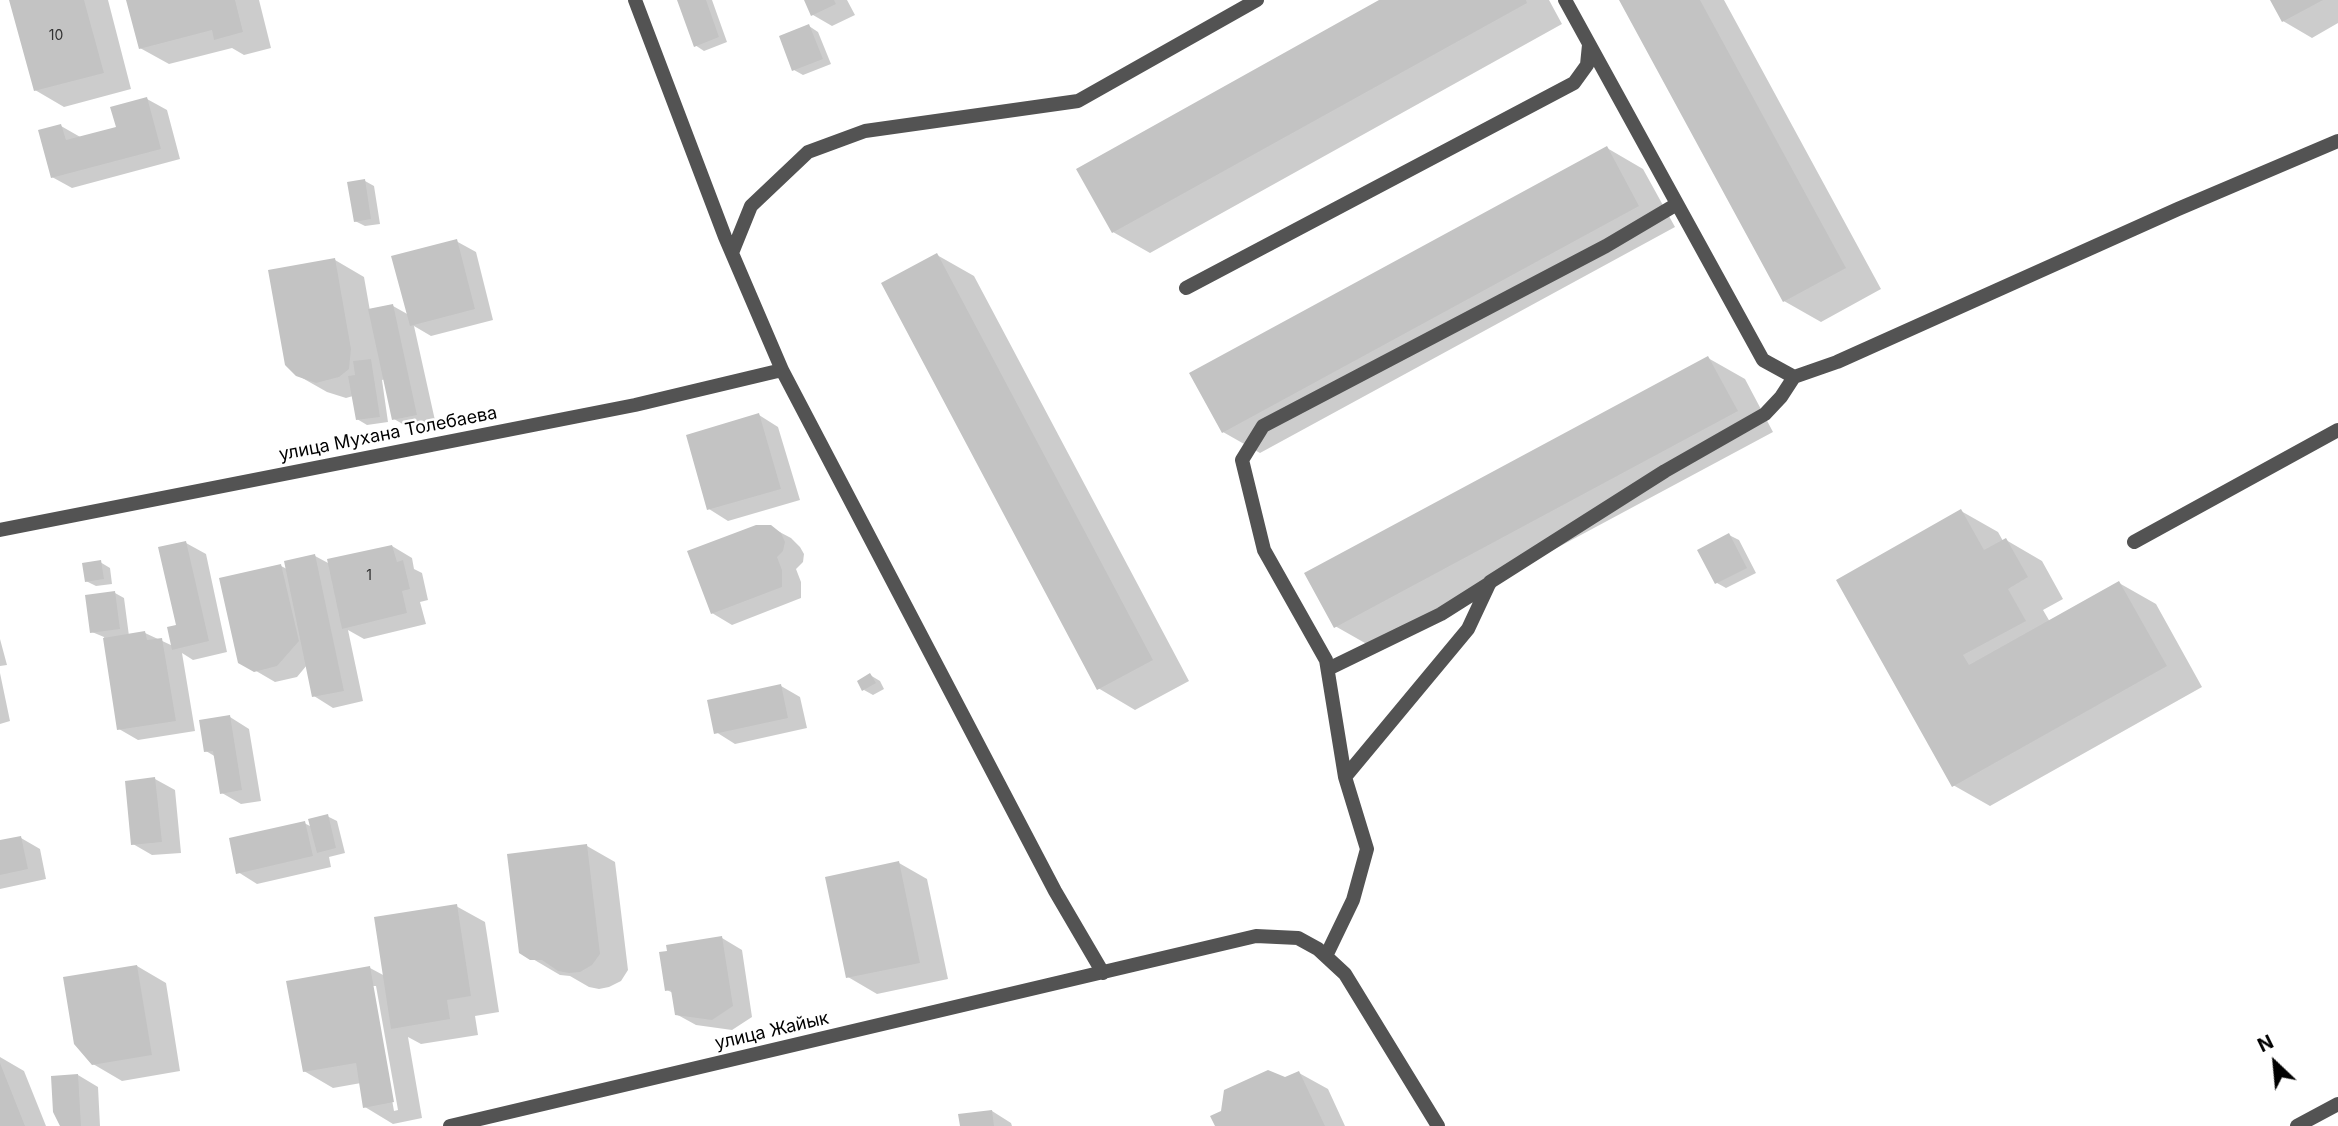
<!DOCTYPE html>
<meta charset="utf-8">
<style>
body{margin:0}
#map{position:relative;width:2338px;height:1126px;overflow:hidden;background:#fff;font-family:Inter,sans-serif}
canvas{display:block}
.north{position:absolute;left:2240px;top:1028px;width:70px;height:70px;-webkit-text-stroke:5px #fff;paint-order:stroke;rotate:334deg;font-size:19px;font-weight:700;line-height:28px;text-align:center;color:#000}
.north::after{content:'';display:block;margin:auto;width:24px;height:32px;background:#000;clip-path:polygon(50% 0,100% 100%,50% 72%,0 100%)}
</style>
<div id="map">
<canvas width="2338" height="1126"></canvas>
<div class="north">N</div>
</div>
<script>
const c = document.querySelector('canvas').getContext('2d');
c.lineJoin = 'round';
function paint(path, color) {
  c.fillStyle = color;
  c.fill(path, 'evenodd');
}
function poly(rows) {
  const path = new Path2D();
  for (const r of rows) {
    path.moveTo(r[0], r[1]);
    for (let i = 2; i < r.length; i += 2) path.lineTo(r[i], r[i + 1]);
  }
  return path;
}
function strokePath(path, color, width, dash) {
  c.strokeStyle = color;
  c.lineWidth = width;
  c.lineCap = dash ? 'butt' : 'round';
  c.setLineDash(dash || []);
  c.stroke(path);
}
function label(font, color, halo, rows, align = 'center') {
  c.font = font + ' Inter,sans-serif';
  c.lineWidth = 5;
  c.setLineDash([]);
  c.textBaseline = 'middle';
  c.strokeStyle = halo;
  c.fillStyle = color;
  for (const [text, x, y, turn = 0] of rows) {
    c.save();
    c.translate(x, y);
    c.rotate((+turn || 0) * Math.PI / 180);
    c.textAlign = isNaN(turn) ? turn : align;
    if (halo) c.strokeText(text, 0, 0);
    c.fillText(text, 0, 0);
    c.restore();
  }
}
paint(poly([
 [11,0,108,0,131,89,64,107,35,90],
 [128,0,259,0,271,48,244,55,232,48,169,64,140,48],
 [679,0,712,0,727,42,704,51,695,45],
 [806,0,847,0,855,15,832,26,813,15],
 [1383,0,1549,0,1562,24,1150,253,1113,232],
 [1621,0,1724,0,1881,289,1821,322,1784,301],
 [2272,0,2338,0,2338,23,2312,38,2283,21],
 [809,26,818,32,831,64,803,75,794,70],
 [147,99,167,110,180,159,72,188,52,177,61,126,82,138,118,128],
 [1607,148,1643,169,1675,227,1260,453,1223,432],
 [365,181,374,186,380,224,365,226,355,221],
 [456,241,476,252,493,320,431,336,414,326,436,425,413,430,394,419,385,379,382,380,388,422,367,425,357,419,353,396,346,398,327,392,297,375,335,260,364,277,370,311,393,306,409,315],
 [937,255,974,276,1189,681,1135,710,1098,688],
 [1708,358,1745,379,1773,432,1372,647,1335,626],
 [759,415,778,427,800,500,728,521,709,509],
 [1961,511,1998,532,2003,541,2006,540,2042,561,2063,599,2043,610,2050,622,2119,583,2156,604,2202,687,1990,806,1953,785],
 [770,527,791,538,800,547,804,554,803,562,796,569,801,582,801,598,732,625,712,613],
 [1729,535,1739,540,1756,573,1726,588,1717,583],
 [186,543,206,554,227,652,193,660,182,653,195,731,138,740,119,729,104,637,92,632,115,593,124,598,129,636,145,633,173,646,178,627],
 [392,546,412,558,414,569,422,573,428,600,420,602,426,624,364,639,348,630,363,701,333,708,314,696,307,665,297,677,275,682,239,661,281,566,287,569,315,556,330,564],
 [100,562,110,568,112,584,96,586,86,581],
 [0,639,7,665,0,666],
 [0,673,10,721,0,724],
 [870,675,880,681,884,689,873,695,864,690],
 [781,686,800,697,807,728,735,744,716,732],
 [230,717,249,729,261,801,241,804,222,793,216,757,206,751],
 [155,779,175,790,181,853,152,855,133,844],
 [327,816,337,821,345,853,329,857,331,867,257,884,238,872,304,823,312,827],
 [21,838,40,849,46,879,0,889,0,842],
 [587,846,615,862,628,970,621,981,609,987,599,989,589,987,570,976,560,975,521,952],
 [899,863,927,879,948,979,877,994,848,977],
 [456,906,485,922,499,1012,475,1016,478,1035,421,1044,408,1037,422,1118,393,1124,365,1107,361,1083,333,1088,304,1071,370,968,385,976],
 [372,986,376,986,398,1110,394,1111],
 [722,938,742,950,752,1017,732,1030,696,1025,676,1014,673,993,667,990],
 [137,966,166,983,180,1071,122,1081,93,1064],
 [0,1057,24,1071,46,1126,0,1126],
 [1299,1073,1328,1089,1345,1126,1217,1126,1285,1079],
 [78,1075,98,1087,100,1126,62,1126],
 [992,1111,1011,1123,1012,1126,961,1126]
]), '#0003');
paint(poly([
 [9,0,84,0,104,73,34,91],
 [126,0,235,0,243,32,214,40,212,30,139,49],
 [677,0,706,0,719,37,694,47],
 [804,0,834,0,836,4,811,16],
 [1379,0,1526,0,1527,3,1112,233,1076,169],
 [1619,0,1700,0,1846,268,1783,302],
 [2270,0,2323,0,2282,22],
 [809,24,823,59,792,71,779,36],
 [147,97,161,149,51,178,38,130,61,124,66,140,116,127,110,107],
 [1607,146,1639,206,1222,433,1189,373],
 [365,179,371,219,354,222,347,182],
 [457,239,475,309,410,326,391,256],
 [937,253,1153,660,1097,690,881,283],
 [335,258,351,349,349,369,339,377,316,383,296,376,285,365,268,270],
 [393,304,417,415,392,420,368,309],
 [1708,356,1738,411,1334,628,1304,573],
 [371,359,380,417,356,420,348,376,355,375,353,361],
 [759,413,781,489,707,510,686,435],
 [1961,509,1984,550,2006,538,2028,577,2008,589,2026,621,1963,655,1969,665,2119,581,2167,666,1952,787,1836,580],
 [756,525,771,525,781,533,785,542,783,551,777,557,782,570,782,587,711,614,687,551],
 [1729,533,1747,568,1715,584,1697,550],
 [186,541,209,641,172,650,167,627,176,625,158,547],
 [392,545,397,562,403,560,410,589,402,591,407,613,342,629,327,559],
 [315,554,344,691,312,697,284,561],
 [101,560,104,579,85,582,82,563],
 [281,564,299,641,277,666,254,672,238,663,219,578],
 [115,591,120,629,90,633,85,595],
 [145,631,147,640,162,638,176,721,117,730,103,638],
 [870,673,876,683,862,691,857,681],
 [781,684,788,718,714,734,707,700],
 [230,715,242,790,220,794,213,751,204,752,199,720],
 [155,777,162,842,131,845,125,781],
 [328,814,336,848,317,853,308,819],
 [305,821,313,856,236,874,229,838],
 [21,836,28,869,0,875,0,840],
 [587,844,600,954,592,965,580,972,569,973,558,971,542,960,530,960,519,953,507,854],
 [899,861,920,963,846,978,825,877],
 [457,904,471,996,447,1000,450,1019,391,1029,374,917],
 [722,936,733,1006,712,1020,675,1015,671,990,665,991,659,952,667,951,666,945],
 [137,965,152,1055,92,1065,74,1044,63,977],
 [370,966,394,1102,363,1108,356,1063,303,1072,286,981],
 [0,1063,25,1126,0,1126],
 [1268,1070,1285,1077,1299,1071,1325,1126,1215,1126,1210,1116,1221,1111,1224,1090],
 [78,1074,81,1126,60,1126,53,1112,51,1076],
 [992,1110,994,1126,960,1126,958,1114]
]), '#c3c3c3');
strokePath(poly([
 [635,0,725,237,782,370,1055,891,1103,973],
 [1565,0,1763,360,1794,377,1837,362,2178,209,2338,141],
 [732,253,751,206,808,152,865,131,1078,101,1257,0],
 [1186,288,1574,83,1587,65,1589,45],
 [0,530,635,405,782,370],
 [2134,542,2338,430],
 [1328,669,1441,614,1490,583],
 [1345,777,1468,629,1490,582,1665,471,1765,414,1781,397,1794,377],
 [1326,956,1353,900,1367,849,1345,777,1326,660,1264,550,1242,460,1263,426,1606,246,1677,204],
 [450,1126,1256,936,1298,938,1318,949,1345,974,1438,1126],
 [2297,1126,2338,1104]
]), '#535353', 14);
label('14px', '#313131', null, [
 ["10",56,36],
 ["1",369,576]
]);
label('18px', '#000', '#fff', [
 ["улица Мухана Толебаева",388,434,-11],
 ["улица Жайык",772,1031,-13]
]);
</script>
